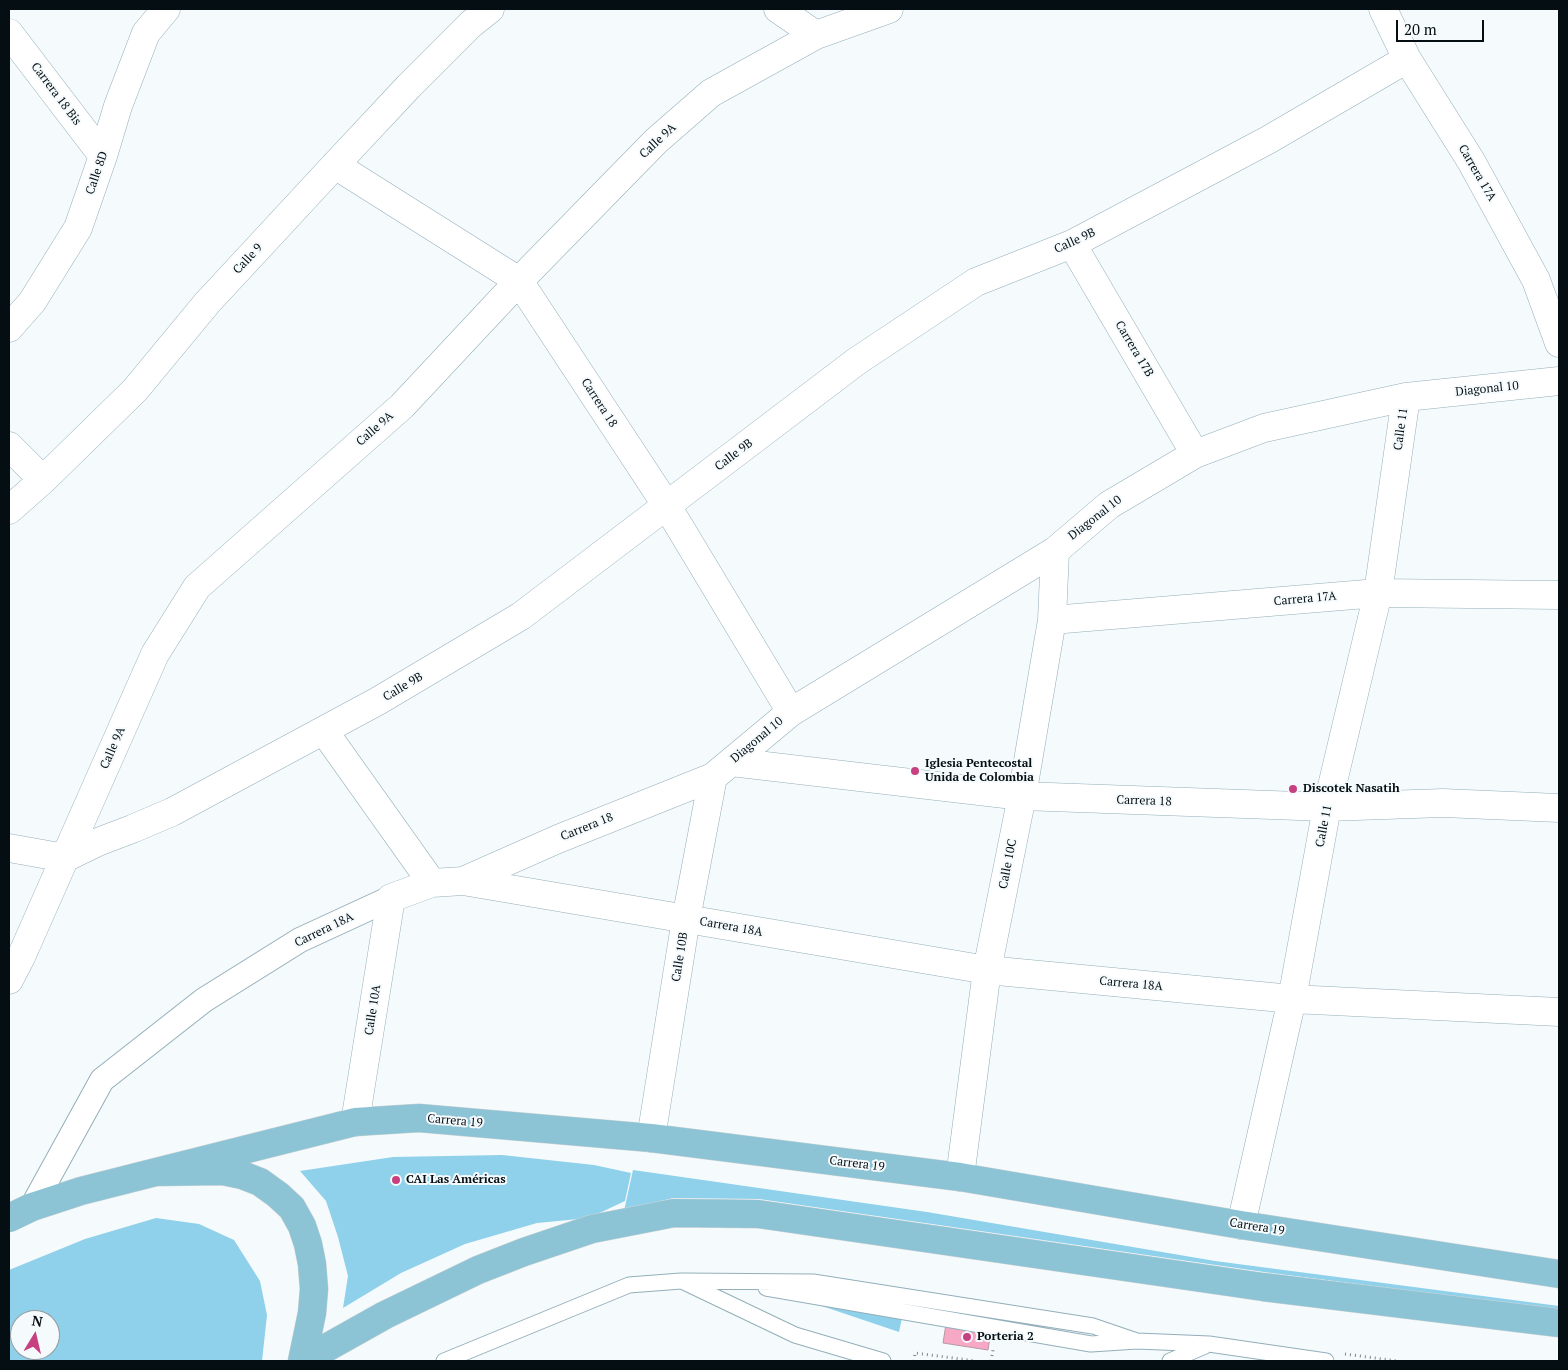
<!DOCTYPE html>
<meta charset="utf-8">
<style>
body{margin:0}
#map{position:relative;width:1568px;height:1370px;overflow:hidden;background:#f5fafd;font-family:"PT Serif",serif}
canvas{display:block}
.frame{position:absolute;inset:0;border:10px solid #050e12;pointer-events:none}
.north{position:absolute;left:10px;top:1310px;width:50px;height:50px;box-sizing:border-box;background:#f5fafd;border:1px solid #959c9f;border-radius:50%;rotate:9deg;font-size:14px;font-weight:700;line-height:20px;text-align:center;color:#050e12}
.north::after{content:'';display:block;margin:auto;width:18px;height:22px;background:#c7407f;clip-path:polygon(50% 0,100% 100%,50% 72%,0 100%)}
.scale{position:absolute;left:1396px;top:20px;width:88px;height:22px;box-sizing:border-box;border:2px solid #050e12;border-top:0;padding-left:6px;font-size:15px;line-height:18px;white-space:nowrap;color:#050e12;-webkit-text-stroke:4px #f5fafd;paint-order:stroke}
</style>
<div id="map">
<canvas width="1568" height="1370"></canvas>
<div class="frame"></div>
<div class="north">N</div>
<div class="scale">20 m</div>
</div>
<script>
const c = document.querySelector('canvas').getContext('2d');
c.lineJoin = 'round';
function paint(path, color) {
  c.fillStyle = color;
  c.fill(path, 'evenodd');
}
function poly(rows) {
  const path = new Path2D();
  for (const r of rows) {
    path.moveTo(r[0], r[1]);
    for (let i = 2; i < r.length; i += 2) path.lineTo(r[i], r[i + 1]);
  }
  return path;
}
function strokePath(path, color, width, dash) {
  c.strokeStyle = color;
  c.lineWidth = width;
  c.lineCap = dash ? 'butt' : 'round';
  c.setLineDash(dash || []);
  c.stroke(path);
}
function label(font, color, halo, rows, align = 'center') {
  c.font = font + ' "PT Serif",serif';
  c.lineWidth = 4;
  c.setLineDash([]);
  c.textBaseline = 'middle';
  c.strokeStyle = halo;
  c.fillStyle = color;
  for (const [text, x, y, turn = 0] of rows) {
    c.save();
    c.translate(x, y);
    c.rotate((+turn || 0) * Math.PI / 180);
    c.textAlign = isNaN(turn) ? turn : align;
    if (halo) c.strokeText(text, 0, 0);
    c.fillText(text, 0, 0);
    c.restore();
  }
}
paint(poly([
 [502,1155,594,1165,631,1173,625,1201,589,1218,537,1223,465,1244,401,1273,343,1308,348,1276,338,1237,326,1201,300,1171,393,1157],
 [633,1170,927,1212,1215,1261,1559,1306,1559,1310,1264,1272,759,1199,673,1198,624,1211],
 [156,1218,199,1224,234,1240,260,1281,267,1315,262,1361,9,1361,9,1270,85,1239],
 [20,1320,50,1320,50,1350,20,1350],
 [813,1303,902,1318,899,1332]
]), '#8fd1ea');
const building = poly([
 [946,1324,991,1331,988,1350,943,1343,946,1324]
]);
paint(building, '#f6a8c5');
strokePath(building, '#b69aa4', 1);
const service = poly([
 [684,1282,795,1335,883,1361],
 [766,1288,1091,1344,1137,1341,1209,1344,1326,1361],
 [444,1361,629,1285,681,1281,813,1282,1093,1326,1137,1341],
 [1170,1361,1205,1346]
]);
const pedestrian = poly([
 [32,1207,102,1080,204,1000,300,940,391,898]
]);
const minor = poly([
 [778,9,816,35],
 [1383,9,1407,59,1471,161,1536,280,1559,343],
 [9,33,103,156],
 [335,165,519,281,667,506,791,712],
 [1072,244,1195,454],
 [9,328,32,302,78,228,103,156,118,106,146,33,166,9],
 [9,446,43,480],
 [9,510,43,480,135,390,207,303,335,165,409,86,471,24,490,9],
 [1052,620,1378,593,1559,595],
 [324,731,432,883],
 [731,762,1022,796,1327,807,1443,803,1559,808],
 [9,848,65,858,98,842,132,829,172,812,378,701,521,616,857,361,976,282,1072,244,1268,140,1407,59],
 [463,881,558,839,713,777,791,712,1055,551,1109,505,1195,454,1264,428,1406,397,1559,381],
 [9,980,21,957,155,654,197,587,402,406,519,281,656,141,711,93,816,35,889,9],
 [355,1122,391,898,432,883,463,881,987,970,1292,999,1559,1012],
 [651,1138,686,919,713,777],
 [960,1177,987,970,1022,796,1052,620,1055,551],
 [1241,1225,1292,999,1327,807,1378,593,1406,397]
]);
const primary = poly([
 [156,1172,355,1122,419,1118,651,1138,960,1177,1241,1225,1559,1274],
 [9,1218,32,1207,81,1191,156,1172,223,1171,242,1175,260,1182,278,1195,292,1208,302,1226,308,1244,312,1264,314,1289,312,1313,302,1361],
 [303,1361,385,1315,478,1270,524,1252,592,1229,674,1213,758,1214,1263,1287,1559,1323]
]);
strokePath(service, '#93afba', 17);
strokePath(pedestrian, '#93afba', 26);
strokePath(minor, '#93afba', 29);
strokePath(primary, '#d2d4d4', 29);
strokePath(poly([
 [1345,1354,1397,1361],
 [914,1361,915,1353,976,1361],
 [991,1361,993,1350]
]), '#7d8488', 3, [1, 4]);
strokePath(service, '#fff', 15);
strokePath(pedestrian, '#fff', 24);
strokePath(minor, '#fff', 28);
strokePath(primary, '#8cc4d6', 28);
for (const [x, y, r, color] of [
 [915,771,5,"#c7407f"],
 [1293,789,5,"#c7407f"],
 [396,1180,5,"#c7407f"],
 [967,1337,5,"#c7407f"]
]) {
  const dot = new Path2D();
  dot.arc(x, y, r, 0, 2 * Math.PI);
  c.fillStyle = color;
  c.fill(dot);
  strokePath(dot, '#f5fafd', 2);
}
label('12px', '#050e12', '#f5fafd', [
 ["Carrera 18 Bis",56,94,53],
 ["Calle 9A",658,141,-43],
 ["Calle 8D",97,173,-71],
 ["Carrera 17A",1477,173,60],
 ["Calle 9B",1075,241,-25],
 ["Calle 9",248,259,-47],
 ["Carrera 17B",1134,349,59],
 ["Diagonal 10",1487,389,-6],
 ["Carrera 18",599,403,57],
 ["Calle 9A",375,429,-41],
 ["Calle 11",1401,429,-82],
 ["Calle 9B",734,455,-37],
 ["Diagonal 10",1095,518,-38],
 ["Carrera 17A",1305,599,-5],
 ["Calle 9B",403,687,-31],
 ["Diagonal 10",757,740,-40],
 ["Calle 9A",113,748,-66],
 ["Carrera 18",1144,801,2],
 ["Calle 11",1324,826,-79],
 ["Carrera 18",587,827,-22],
 ["Calle 10C",1008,864,-79],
 ["Carrera 18A",731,927,10],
 ["Carrera 18A",324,930,-26],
 ["Calle 10B",680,957,-81],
 ["Carrera 18A",1131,984,5],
 ["Calle 10A",373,1010,-81],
 ["Carrera 19",455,1121,5],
 ["Carrera 19",857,1164,7],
 ["Carrera 19",1257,1227,9]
]);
label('bold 12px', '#050e12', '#f5fafd', [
 ["Iglesia Pentecostal",925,764],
 ["Unida de Colombia",925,778],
 ["Discotek Nasatih",1303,789],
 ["CAI Las Américas",406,1180],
 ["Porteria 2",977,1337]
], 'left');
</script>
